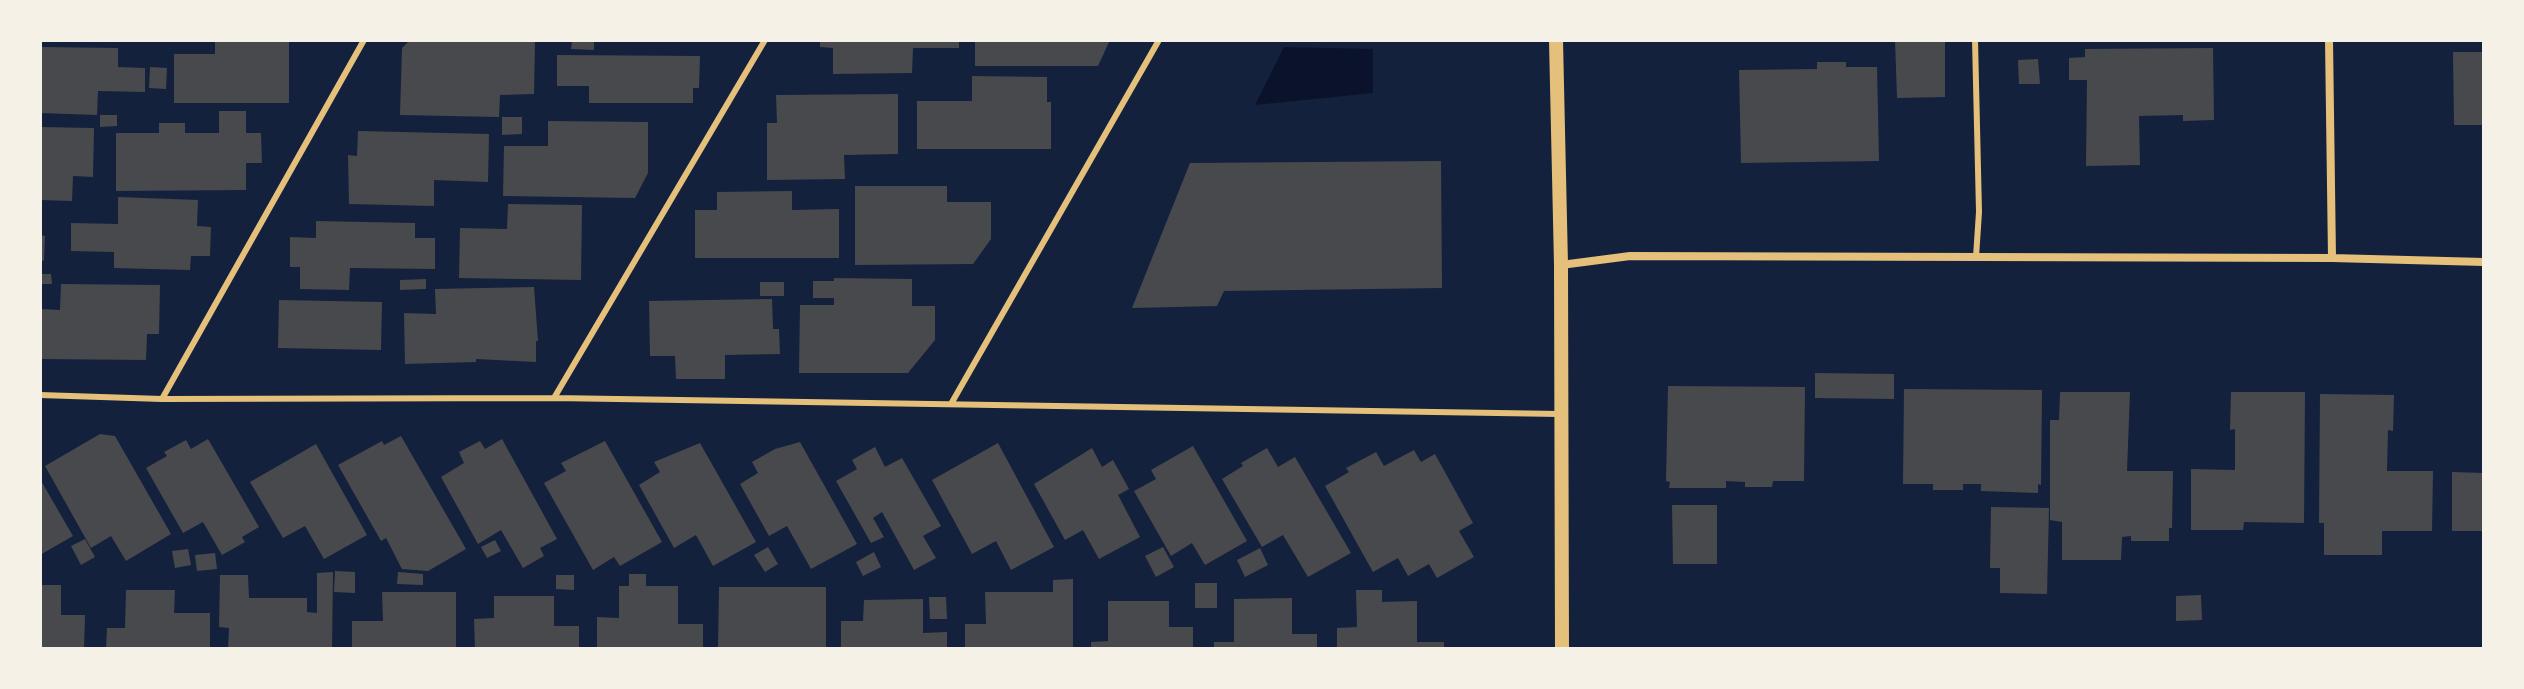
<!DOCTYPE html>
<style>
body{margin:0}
#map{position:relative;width:2524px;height:689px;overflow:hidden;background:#14213d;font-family:Rubik,sans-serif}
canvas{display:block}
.frame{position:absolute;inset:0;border:42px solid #f6f1e7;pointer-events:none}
</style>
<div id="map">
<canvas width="2524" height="689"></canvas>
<div class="frame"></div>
</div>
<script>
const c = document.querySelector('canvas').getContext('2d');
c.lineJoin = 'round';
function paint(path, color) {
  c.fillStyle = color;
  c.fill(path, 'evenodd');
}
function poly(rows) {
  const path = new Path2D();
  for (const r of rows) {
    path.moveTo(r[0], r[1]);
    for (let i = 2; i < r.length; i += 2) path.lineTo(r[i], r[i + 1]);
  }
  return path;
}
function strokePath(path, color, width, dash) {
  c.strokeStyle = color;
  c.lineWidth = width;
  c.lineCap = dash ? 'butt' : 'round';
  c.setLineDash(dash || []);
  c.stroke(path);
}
paint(poly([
 [1284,47,1373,49,1373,93,1255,105]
]), '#0b132b');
paint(poly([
 [215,40,289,40,289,103,174,103,174,54,215,54],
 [414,40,535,42,534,94,500,95,499,117,400,115,402,48,408,42,414,42],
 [572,40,594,40,594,50,571,49],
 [820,40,959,40,959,48,913,48,912,73,833,74,833,48,820,47],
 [975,40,1110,40,1098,66,975,66],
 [1895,40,1945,40,1945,97,1897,98],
 [40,47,118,48,118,67,145,68,145,92,98,91,97,115,40,113],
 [2213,48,2214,120,2183,121,2183,115,2139,116,2140,165,2086,166,2087,80,2069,80,2069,58,2085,57,2085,49],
 [2453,52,2484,52,2484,125,2454,125],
 [557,55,700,56,699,88,693,88,693,103,589,103,589,86,557,86],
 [2038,59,2040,84,2019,84,2018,60],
 [1817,62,1846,62,1846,67,1877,67,1879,161,1741,163,1739,70,1817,69],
 [150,67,167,68,166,89,149,88],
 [972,76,1047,77,1047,102,1051,102,1051,149,917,149,917,101,972,101],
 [898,94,898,154,844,155,845,179,767,180,767,123,777,123,776,95],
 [219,111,246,111,246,133,261,133,262,163,246,163,246,190,116,191,116,133,159,133,159,123,185,123,185,133,219,133],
 [100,115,117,115,117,126,100,127],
 [502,117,522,117,522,134,502,135],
 [548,121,648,122,648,173,635,198,503,196,504,146,548,146],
 [40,127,94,128,93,177,73,176,72,201,40,200],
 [358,131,489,134,488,182,434,180,434,206,349,204,348,155,357,156],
 [1441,161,1442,288,1224,291,1217,306,1132,308,1190,163],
 [855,186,947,186,947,202,991,202,991,239,973,264,855,265],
 [792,191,792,210,839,209,839,258,695,258,695,210,717,210,717,192],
 [118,197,198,200,197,226,211,227,210,256,191,256,190,270,114,268,114,252,71,251,71,223,118,224],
 [508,204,582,205,581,280,459,278,460,228,507,229],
 [316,221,415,223,415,238,435,238,435,269,350,268,349,290,300,289,300,267,290,267,290,237,316,238],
 [40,235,45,236,44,261,40,260],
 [40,274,51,274,52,284,40,284],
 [834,278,912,279,912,306,935,306,935,340,908,373,799,373,800,305,834,305,834,298,813,298,813,281,834,281],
 [426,279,426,289,400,290,400,280],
 [760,282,784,282,784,296,760,296],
 [61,284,160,285,159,334,147,334,146,360,40,359,40,309,60,310],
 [534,287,538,341,536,341,536,362,476,359,476,362,405,364,404,313,436,314,435,289],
 [772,299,773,329,779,329,780,354,725,355,725,379,676,379,675,356,650,356,649,301],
 [279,300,382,302,381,350,278,348],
 [1815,373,1894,374,1894,399,1815,398],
 [1668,386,1805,387,1804,481,1773,481,1772,487,1745,487,1745,482,1726,481,1726,488,1669,488,1670,482,1666,481],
 [1904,389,2042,390,2041,485,2038,484,2038,493,1981,491,1981,484,1963,484,1963,490,1933,490,1933,484,1903,484],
 [2060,392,2130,392,2127,471,2173,471,2172,528,2169,528,2169,541,2131,541,2131,536,2122,537,2121,560,2062,560,2062,522,2050,520,2050,420,2059,420],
 [2231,392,2305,392,2304,523,2244,522,2243,530,2191,530,2191,469,2235,470,2235,429,2230,430],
 [2320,394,2394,395,2393,431,2388,430,2387,471,2433,471,2432,531,2382,531,2382,555,2324,555,2324,523,2319,523],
 [100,434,115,436,171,534,126,561,111,536,91,548,45,466],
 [401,436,466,549,428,571,402,569,386,538,381,541,338,465,382,441,384,445],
 [208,439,259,527,242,537,245,542,222,555,203,522,183,533,146,468,167,456,164,452,186,440,191,449],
 [502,439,557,539,540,548,544,556,523,568,501,530,478,544,441,477,464,463,459,452,480,441,485,449],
 [605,441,662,542,620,566,614,557,593,570,544,483,566,471,561,463],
 [800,442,857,544,811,569,787,526,769,536,740,484,758,473,752,462,775,449],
 [700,443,756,542,713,566,696,535,674,548,639,485,660,472,654,462],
 [998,443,1054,547,1011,570,996,541,972,554,932,480],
 [316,444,367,535,324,559,305,526,283,538,250,482],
 [1193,446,1247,541,1205,565,1192,543,1171,556,1134,491,1156,479,1151,470],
 [875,447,885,467,902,458,941,526,923,536,936,558,914,570,882,512,873,518,884,537,871,543,836,481,857,469,852,460],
 [1092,448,1102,467,1113,460,1129,489,1118,495,1140,537,1099,559,1083,530,1065,540,1034,484],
 [1267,448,1278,467,1295,457,1351,553,1308,577,1283,535,1262,547,1222,479,1243,466,1241,463],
 [1414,450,1421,462,1435,454,1473,523,1459,531,1474,557,1437,578,1429,564,1408,576,1398,558,1373,572,1325,486,1349,472,1346,468,1376,452,1384,466],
 [2452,472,2484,473,2484,531,2452,531],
 [40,479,73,536,40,555],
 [1672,505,1717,505,1717,564,1673,564],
 [1991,507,2049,508,2047,594,2000,593,2000,568,1990,568],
 [85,539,95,557,81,565,71,546],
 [495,540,501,551,487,558,481,547],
 [768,547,778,564,765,572,754,555],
 [1163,547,1174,567,1156,577,1145,556],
 [1260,548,1268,565,1245,577,1237,560],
 [188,549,191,565,175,568,172,551],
 [874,552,881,567,863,576,856,562],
 [215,553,217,569,197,571,195,555],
 [335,571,355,572,355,593,334,592],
 [333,572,332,649,228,649,229,628,219,627,220,575,248,575,249,598,307,598,307,612,317,613,317,573],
 [398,572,423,574,423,585,397,584],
 [629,574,646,574,646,586,678,586,678,624,703,624,703,649,597,649,597,617,619,618,619,586,629,586],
 [556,575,574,575,574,590,556,589],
 [1073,579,1073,649,965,649,965,624,986,624,985,592,1053,592,1053,580],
 [1195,583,1217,583,1217,608,1195,608],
 [40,585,61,585,61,615,85,615,84,649,40,649],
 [719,587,826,587,826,649,718,649],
 [126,590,175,590,174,613,210,613,210,649,106,649,107,628,125,628],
 [1356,590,1382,590,1382,602,1417,601,1417,642,1444,642,1444,649,1337,649,1337,628,1357,627],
 [382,592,456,592,456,649,352,649,352,621,383,621],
 [2201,595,2202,620,2176,621,2176,596],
 [494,596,554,596,554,626,579,626,579,649,475,649,474,619,494,618],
 [929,597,946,597,947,619,930,619],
 [1292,598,1292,634,1317,634,1317,649,1214,649,1214,642,1234,642,1234,599],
 [923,599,923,633,947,632,947,649,841,649,841,621,863,621,864,600],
 [1108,601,1169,601,1169,627,1193,627,1193,649,1091,649,1091,642,1108,641]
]), '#48494c');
strokePath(poly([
 [1975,40,1979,212,1976,257],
 [40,395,162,399,364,40],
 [554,398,1560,414],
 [162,399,554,398,765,40],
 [951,404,1159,40]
]), '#e5c07b', 6);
strokePath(poly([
 [2329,40,2332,258],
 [1561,265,1630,256,2332,258,2484,262]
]), '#e5c07b', 8);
strokePath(poly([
 [1556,40,1561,265,1562,649]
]), '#e5c07b', 14);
</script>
